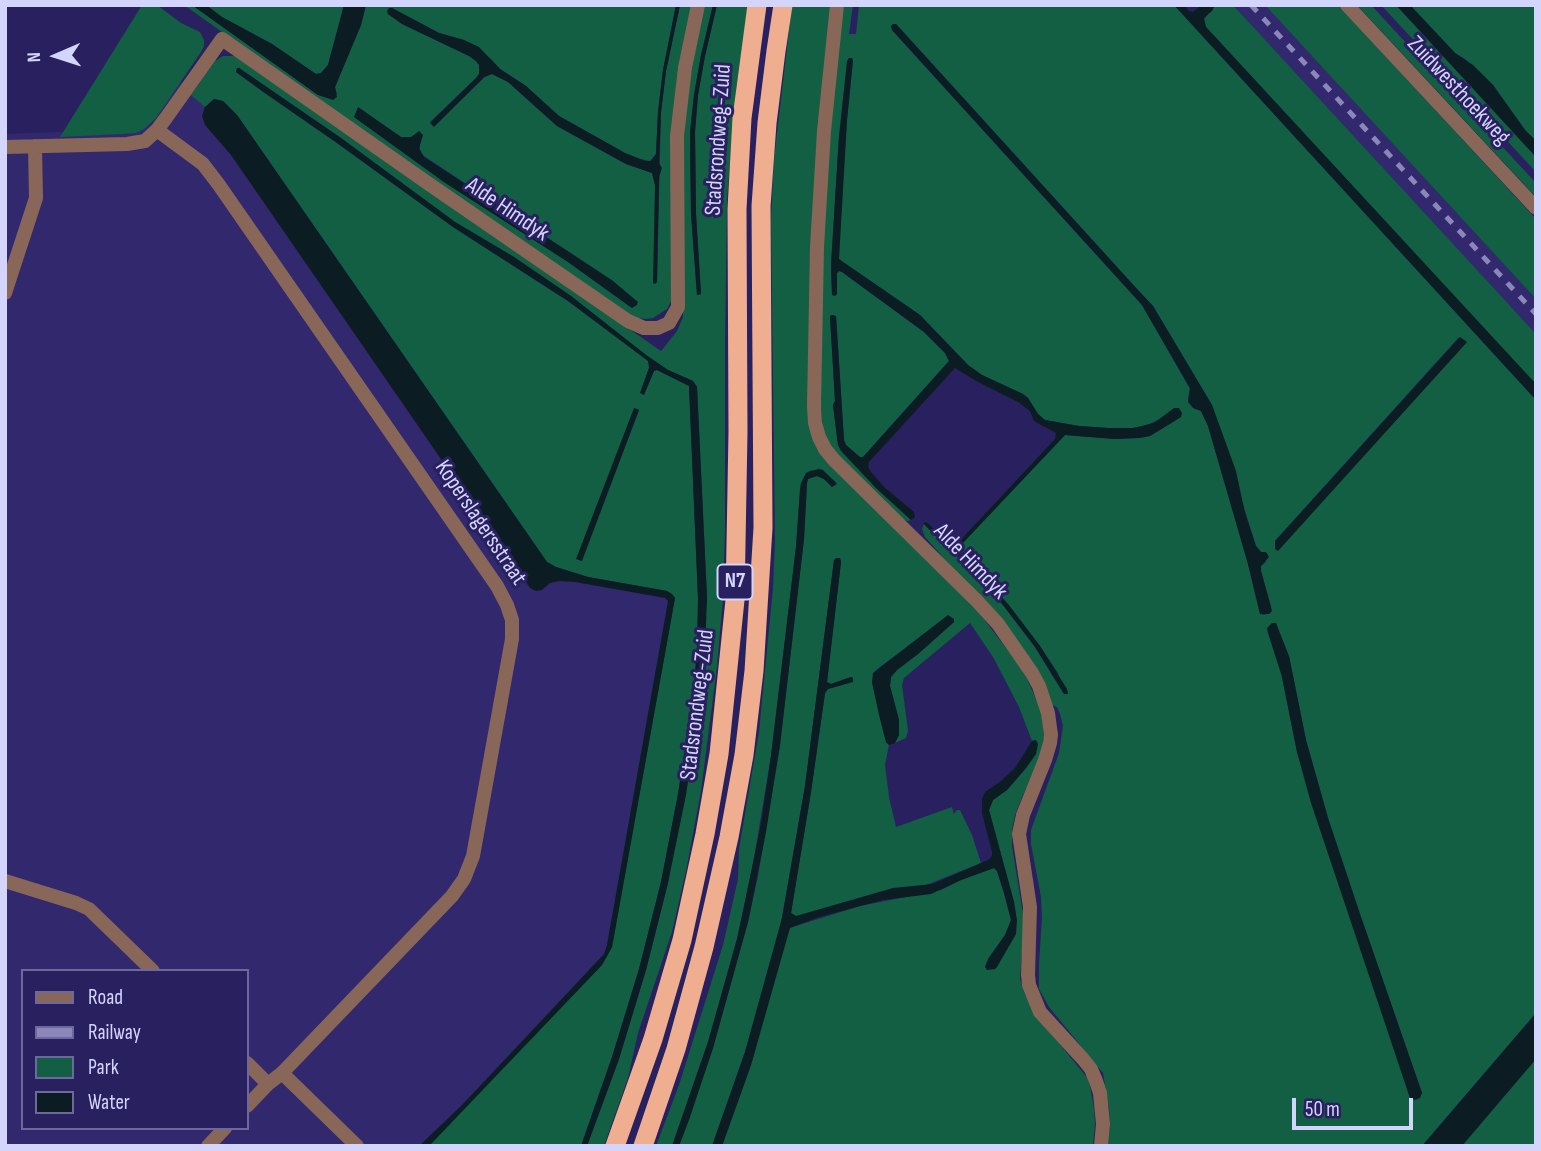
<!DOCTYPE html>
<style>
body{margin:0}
#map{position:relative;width:1541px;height:1151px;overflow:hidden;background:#29205f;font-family:"Sofia Sans Condensed",sans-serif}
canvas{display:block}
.frame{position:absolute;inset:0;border:7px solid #d4d5fc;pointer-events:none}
.legend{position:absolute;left:21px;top:969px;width:228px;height:161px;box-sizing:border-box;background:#29205f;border:2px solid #6d689e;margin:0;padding:9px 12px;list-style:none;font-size:21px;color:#d4d5fc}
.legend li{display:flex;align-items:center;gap:14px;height:35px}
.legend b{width:35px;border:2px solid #6d689e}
.north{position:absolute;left:21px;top:21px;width:70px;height:70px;-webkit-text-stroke:5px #29205f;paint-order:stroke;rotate:267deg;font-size:19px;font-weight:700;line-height:28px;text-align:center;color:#d4d5fc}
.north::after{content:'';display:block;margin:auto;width:24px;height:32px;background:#d4d5fc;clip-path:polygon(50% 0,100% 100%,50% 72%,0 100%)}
.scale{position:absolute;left:1292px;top:1098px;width:121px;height:32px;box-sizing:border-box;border:4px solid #d4d5fc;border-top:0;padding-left:9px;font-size:21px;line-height:24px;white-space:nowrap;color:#d4d5fc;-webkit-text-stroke:5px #29205f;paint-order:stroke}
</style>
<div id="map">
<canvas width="1541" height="1151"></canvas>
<div class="frame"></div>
<ul class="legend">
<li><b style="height:9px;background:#886759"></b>Road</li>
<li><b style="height:9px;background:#8b87b9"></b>Railway</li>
<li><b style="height:19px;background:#125f44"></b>Park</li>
<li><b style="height:19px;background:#0b1d23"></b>Water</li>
</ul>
<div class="north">N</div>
<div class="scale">50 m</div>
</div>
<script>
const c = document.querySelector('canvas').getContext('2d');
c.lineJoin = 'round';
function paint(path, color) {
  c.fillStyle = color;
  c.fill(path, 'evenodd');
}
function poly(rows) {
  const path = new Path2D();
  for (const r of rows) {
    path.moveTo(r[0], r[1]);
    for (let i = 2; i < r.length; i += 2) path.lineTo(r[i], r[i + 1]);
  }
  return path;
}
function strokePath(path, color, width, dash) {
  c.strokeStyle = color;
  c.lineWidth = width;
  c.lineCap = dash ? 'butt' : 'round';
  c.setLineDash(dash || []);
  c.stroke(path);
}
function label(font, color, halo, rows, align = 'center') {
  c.font = font + ' "Sofia Sans Condensed",sans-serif';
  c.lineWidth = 6;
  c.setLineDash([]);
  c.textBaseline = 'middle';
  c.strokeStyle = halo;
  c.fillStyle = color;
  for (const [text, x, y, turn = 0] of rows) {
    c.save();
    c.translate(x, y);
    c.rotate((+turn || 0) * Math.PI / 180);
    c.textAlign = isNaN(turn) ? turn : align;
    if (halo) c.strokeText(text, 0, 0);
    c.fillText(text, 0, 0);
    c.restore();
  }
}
paint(poly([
 [1233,5,1265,5,1536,299,1536,334],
 [137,46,214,109,550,574,670,597,605,956,424,1146,5,1146,5,134,82,131],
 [23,971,247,971,247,1128,23,1128]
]), '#32286e');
paint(poly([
 [142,5,157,5,181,23,200,32,204,40,204,46,201,52,156,118,144,129,136,133,123,134,60,137],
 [184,5,192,5,318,95,337,94,335,87,361,25,366,5,676,5,663,70,658,112,656,154,650,161,640,159,625,153,559,116,526,86,500,69,491,59,464,40,439,33,392,8,388,14,402,24,469,56,476,61,479,65,479,74,476,78,430,122,434,126,485,77,492,74,508,82,557,126,626,164,652,173,655,185,657,281,661,112,666,71,680,5,692,5,671,301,667,309,653,318,647,319,635,318,432,181],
 [359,108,401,137,411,137,420,143,420,152,424,156,613,281,632,308,568,262,444,182,354,117],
 [206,5,344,5,328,65,321,73,316,74,272,44,222,17],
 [704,5,713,5,701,55,694,95,690,132,691,214,697,295,701,294,696,214,695,132,698,95,705,56,717,5,748,5,736,90,727,200,725,347,725,531,723,598,717,667,701,791,686,871,672,932,638,1033,628,1078,604,1146,587,1146,619,1059,646,970,668,883,707,598,697,387,693,381,668,370,646,355,571,296,514,257,455,222,341,138,239,68,237,68,236,72,262,91,337,143,453,227,568,301,649,361,649,368,640,393,644,394,654,371,657,370,689,386,698,599,697,651,692,705,678,794,661,882,639,969,612,1057,581,1146,429,1146,602,965,612,947,675,598,667,591,588,577,556,567,547,562,237,115,223,101,214,99,205,107,191,95,215,61,223,56,235,56,661,351,677,331,683,317,682,172,686,101],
 [635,408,639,410,581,561,577,558],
 [792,5,831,5,809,424,983,618,1023,670,1038,703,1042,716,1044,738,1037,766,1023,795,1015,815,1012,830,1012,846,1024,920,1020,979,1024,992,1037,1016,1089,1080,1094,1109,1095,1124,1093,1146,722,1146,751,1065,789,928,860,906,941,890,961,880,994,868,997,871,1004,893,1011,920,1005,935,988,959,996,968,1017,921,1014,902,989,810,993,800,1007,790,1026,768,1036,754,1036,740,1032,741,1019,707,993,657,970,623,904,678,902,685,908,730,906,738,895,743,899,735,899,720,890,686,891,677,897,670,918,654,954,622,948,616,876,670,872,682,886,742,889,745,885,765,889,797,896,827,952,807,954,814,957,810,960,810,972,835,981,863,926,885,796,916,791,913,811,792,825,693,828,689,853,681,853,678,851,677,831,684,827,682,841,562,840,558,834,560,805,786,781,923,745,1052,712,1146,679,1146,713,1048,748,922,758,876,780,745,804,539,807,483,808,479,817,476,824,479,832,487,836,482,819,469,801,483,800,490,796,547,771,756,753,864,737,939,708,1042,672,1146,656,1146,679,1085,723,945,738,879,739,849,759,732,773,588,775,539,771,218,774,159],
 [843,5,853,5,849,34,856,34,859,5,1174,5,1536,400,1536,1013,1422,1146,1108,1146,1110,1124,1109,1108,1103,1073,1049,1007,1039,989,1039,963,1042,918,1041,897,1031,844,1031,830,1059,753,1063,726,1060,714,1057,707,1052,705,949,564,925,537,922,529,924,524,955,553,1003,605,1035,647,1064,694,1058,673,1040,646,1008,604,960,553,960,546,1065,435,1115,439,1139,438,1150,436,1181,417,1162,418,1145,426,1133,428,1108,428,1079,426,1045,420,1038,414,1028,398,1023,394,982,375,968,365,920,315,838,259,847,120,853,60,839,136,831,265,832,295,837,294,837,273,839,271,842,272,924,332,945,353,949,361,863,457,860,457,846,445,844,440,836,316,832,315,830,316,835,401,833,405,838,445,876,488,911,520,908,521,904,520,838,457,826,439,823,430,821,408,821,304,822,248,832,111],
 [893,24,896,24,1137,289,1153,306,1212,405,1256,546,1261,552,1266,562,1261,566,1261,571,1271,607,1265,615,1260,614,1248,564,1208,426,1201,411,1195,409,1188,399,1190,389,1142,305,892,30,891,26],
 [1459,337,1466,343,1278,550,1276,549,1275,541],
 [1289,656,1306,740,1328,818,1360,914,1422,1093,1410,1098,1297,752,1282,677],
 [1213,5,1233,5,1536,334,1536,385,1206,27,1204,19,1214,7],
 [1265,5,1338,5,1536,219,1536,299],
 [1357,5,1371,5,1536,183,1536,197],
 [1381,5,1396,5,1536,157,1536,172],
 [1410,5,1536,5,1536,141,1525,130,1493,85,1465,59,1455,53],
 [1536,1059,1536,1146,1462,1146,1472,1132]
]), '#125f44');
paint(poly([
 [192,5,206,5,222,17,272,44,316,74,321,73,328,65,344,5,366,5,361,25,335,87,337,97,333,100,318,95],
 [676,5,680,5,666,71,661,112,659,163,662,168,659,177,657,282,655,284,653,283,655,185,652,173,626,164,557,126,508,82,492,74,484,77,434,127,430,123,476,78,479,74,479,65,476,61,469,56,402,24,388,14,387,11,389,8,392,8,439,33,464,40,479,47,500,69,526,86,559,116,625,153,645,161,651,161,656,154,658,112,663,70],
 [713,5,717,5,705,56,698,95,695,132,696,214,701,294,697,295,691,214,690,132,694,95,701,55],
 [1174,5,1184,5,1189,11,1193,12,1202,5,1213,5,1214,7,1212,11,1206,16,1204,19,1206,27,1536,384,1536,400],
 [1396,5,1410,5,1455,53,1473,65,1493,85,1525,130,1536,141,1536,157],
 [893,24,896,24,1137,289,1153,306,1212,405,1236,471,1245,513,1256,546,1261,552,1266,552,1269,557,1261,566,1261,571,1271,607,1272,611,1269,614,1260,614,1248,564,1208,426,1201,411,1193,408,1188,402,1190,388,1142,305,892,30,891,26],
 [849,58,852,58,853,60,847,120,839,259,920,315,968,365,982,375,1023,394,1028,398,1038,414,1045,420,1079,426,1108,428,1133,428,1154,423,1174,408,1179,408,1182,413,1181,417,1150,436,1139,438,1115,439,1065,435,960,546,960,553,1008,604,1040,646,1067,689,1068,694,1064,694,1035,647,1003,605,955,553,943,544,923,523,926,522,953,546,955,546,1055,439,1056,433,1034,421,1030,411,1018,402,978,382,955,368,869,462,868,466,871,472,884,487,914,512,915,517,911,520,876,488,841,451,838,445,833,405,835,401,830,316,832,315,836,316,844,440,846,445,860,457,863,457,949,361,945,353,924,332,842,272,839,271,837,273,837,294,835,296,832,295,831,265,839,136,847,61],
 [237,68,239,68,341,138,455,222,514,257,571,296,646,355,668,370,693,381,697,387,707,598,705,651,699,706,686,795,668,883,646,970,619,1059,587,1146,581,1146,612,1057,639,969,661,882,678,794,692,705,697,651,698,599,689,386,657,370,654,371,644,395,640,393,649,368,648,361,568,301,453,227,337,143,262,91,236,72],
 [214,99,223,101,237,115,547,562,556,567,588,577,667,591,672,594,675,598,612,947,602,965,429,1146,419,1146,462,1105,604,954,607,945,668,601,665,598,575,582,560,581,550,583,542,590,536,591,530,588,231,155,205,125,202,116,205,107],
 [358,107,401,137,411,137,419,131,423,135,419,148,424,157,613,281,638,302,637,305,632,308,568,262,444,182,354,117],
 [1460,337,1467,342,1278,551,1275,549,1275,541],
 [634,408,639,410,582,561,576,559],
 [819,469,823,470,837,484,832,487,824,479,817,476,808,479,807,483,804,539,780,745,766,832,748,922,713,1048,689,1120,679,1146,672,1146,708,1042,737,939,744,906,761,824,771,756,796,547,800,490,801,483,806,473,810,471],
 [836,558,840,558,841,562,827,682,831,684,851,677,853,678,853,682,828,689,825,693,811,792,791,913,796,916,893,888,933,884,988,860,992,856,992,852,982,813,982,799,985,792,1001,781,1015,768,1032,741,1036,740,1038,744,1036,754,1026,768,1007,790,993,800,989,810,1014,902,1017,921,1016,934,997,967,995,969,987,970,985,967,988,959,1005,935,1011,920,1004,893,997,871,994,868,961,880,931,894,883,900,819,917,790,928,751,1065,722,1146,712,1146,745,1052,782,918,805,786,834,560],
 [948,615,954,619,954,622,918,654,897,670,891,677,890,686,899,720,899,735,895,743,889,745,886,742,879,715,872,682,873,673],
 [1272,623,1276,623,1289,656,1306,740,1328,818,1360,914,1422,1093,1420,1098,1415,1100,1410,1098,1311,803,1297,752,1282,677,1268,633,1267,628],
 [1536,1013,1536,1059,1462,1146,1422,1146]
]), '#0b1d23');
strokePath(poly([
 [837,5,824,131,817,247,814,406,815,423,819,437,825,449,834,460,977,601,998,624,1032,673,1039,686,1048,713,1051,735,1050,743,1045,760,1023,815,1019,834,1030,907,1028,975,1029,985,1040,1012,1083,1059,1091,1069,1096,1081,1100,1093,1103,1124,1101,1146],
 [157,130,203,164,219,185,497,586,507,605,512,620,512,639,473,856,464,879,452,896,282,1073,268,1084,247,1106],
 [5,147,127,144,145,141,157,130,166,118,222,39,429,184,628,321,644,328,658,328,669,323,678,307,677,136,685,68,698,5],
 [5,293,36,198,35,146],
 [5,881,76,903,89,909,153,971],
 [247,1063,268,1084],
 [282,1073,357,1146],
 [208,1146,225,1128]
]), '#886759', 14);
strokePath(poly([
 [1347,5,1536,208]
]), '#886759', 14);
strokePath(poly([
 [615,1146,653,1039,682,940,705,834,719,754,735,600,738,432,737,209,742,118,757,5],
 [643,1146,676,1049,704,947,729,837,744,755,754,671,763,528,761,206,767,123,776,51,783,5]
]), '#f0ae91', 19);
strokePath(poly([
 [1251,5,1536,314]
]), '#8b87b9', 5, [9, 9]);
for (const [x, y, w] of [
 [735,582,35]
]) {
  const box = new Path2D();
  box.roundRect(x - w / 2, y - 17.5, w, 35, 5);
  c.fillStyle = '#29205f';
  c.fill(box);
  strokePath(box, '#d4d5fc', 2);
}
label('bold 21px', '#d4d5fc', null, [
 ["N7",735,582]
]);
label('23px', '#d4d5fc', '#29205f', [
 ["Zuidwesthoekweg",1458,91,47],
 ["Stadsrondweg-Zuid",719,140,-86],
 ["Alde Himdyk",507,210,34],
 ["Koperslagersstraat",480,523,56],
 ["Alde Himdyk",970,562,46],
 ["Stadsrondweg-Zuid",698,705,-83]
]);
</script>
